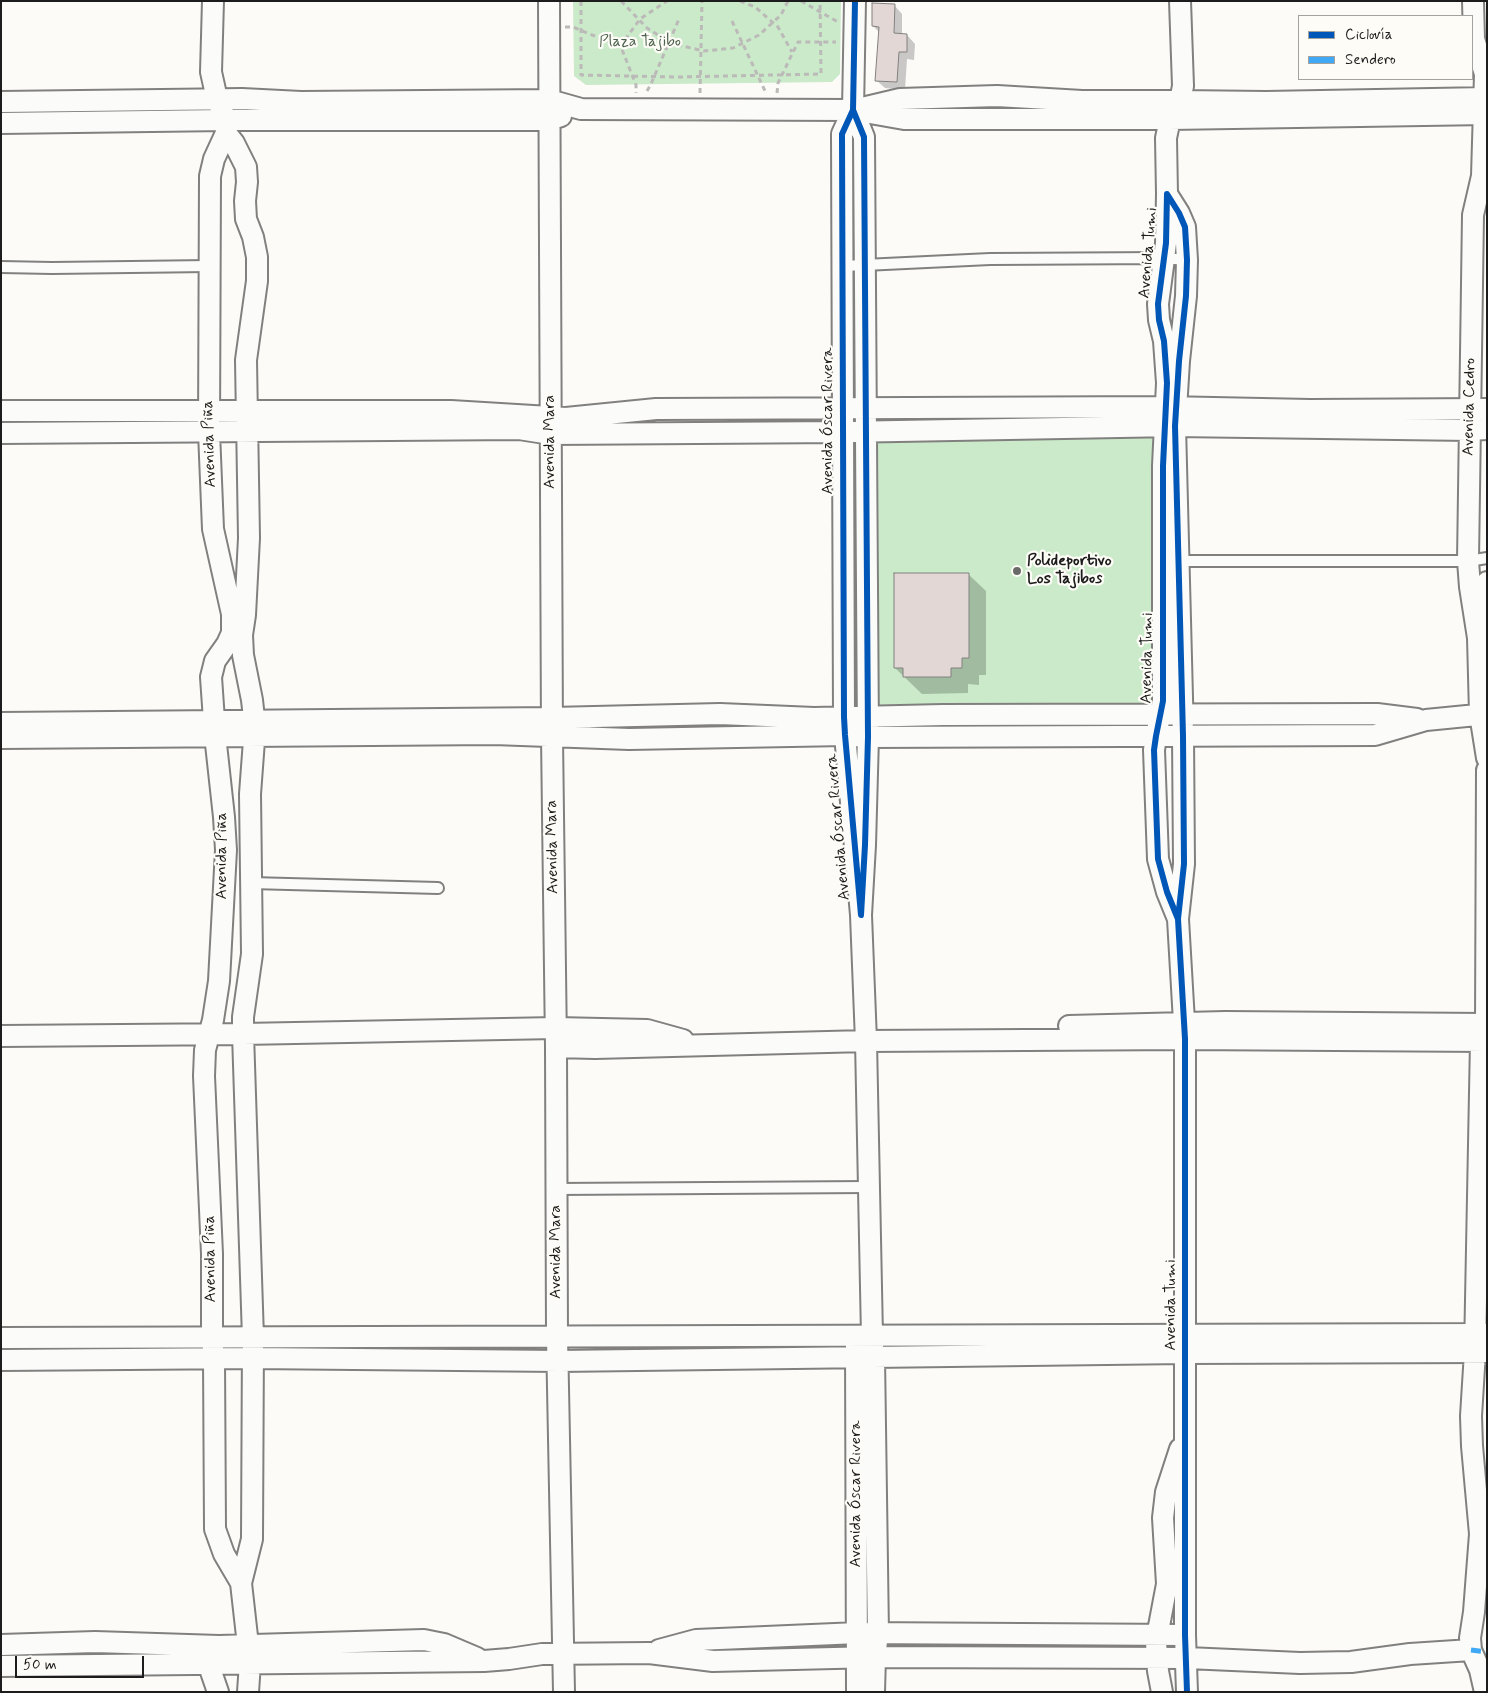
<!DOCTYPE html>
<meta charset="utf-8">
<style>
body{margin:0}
#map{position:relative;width:1488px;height:1693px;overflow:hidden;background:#fcfbf8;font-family:Mynerve,sans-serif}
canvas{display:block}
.frame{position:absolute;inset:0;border:2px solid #1c1c1c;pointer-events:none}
.legend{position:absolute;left:1298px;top:15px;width:175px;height:65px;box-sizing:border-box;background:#fdfcf7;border:1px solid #a3a29f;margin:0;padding:6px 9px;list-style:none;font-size:15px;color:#1c1c1c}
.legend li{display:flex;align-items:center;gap:10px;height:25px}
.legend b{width:25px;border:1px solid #a3a29f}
.scale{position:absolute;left:15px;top:1656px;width:129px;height:22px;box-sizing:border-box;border:2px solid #1c1c1c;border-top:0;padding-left:6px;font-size:15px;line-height:18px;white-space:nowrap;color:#1c1c1c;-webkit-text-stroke:4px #fdfcf7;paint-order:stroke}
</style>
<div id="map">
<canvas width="1488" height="1693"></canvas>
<div class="frame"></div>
<ul class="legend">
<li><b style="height:6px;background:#0057b8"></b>Ciclovía</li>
<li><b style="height:6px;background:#3fa9f5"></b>Sendero</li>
</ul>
<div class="scale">50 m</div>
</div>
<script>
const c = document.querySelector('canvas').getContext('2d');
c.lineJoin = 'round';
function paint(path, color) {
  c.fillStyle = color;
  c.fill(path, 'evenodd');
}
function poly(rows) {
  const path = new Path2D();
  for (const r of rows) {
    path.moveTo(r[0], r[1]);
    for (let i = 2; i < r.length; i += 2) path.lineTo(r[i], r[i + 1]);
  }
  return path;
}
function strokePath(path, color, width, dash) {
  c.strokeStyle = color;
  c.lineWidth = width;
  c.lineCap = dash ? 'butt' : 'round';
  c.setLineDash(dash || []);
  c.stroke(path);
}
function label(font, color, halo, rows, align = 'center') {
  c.font = font + ' Mynerve,sans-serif';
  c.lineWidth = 4.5;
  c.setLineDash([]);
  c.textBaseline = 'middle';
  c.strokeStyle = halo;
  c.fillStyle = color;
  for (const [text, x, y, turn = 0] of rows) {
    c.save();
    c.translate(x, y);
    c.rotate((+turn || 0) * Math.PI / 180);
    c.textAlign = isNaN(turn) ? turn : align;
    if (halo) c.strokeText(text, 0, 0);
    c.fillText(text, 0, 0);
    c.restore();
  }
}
paint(poly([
 [573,1,841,1,840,74,832,82,586,85,574,76],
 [1154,438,1156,704,879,705,878,439]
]), '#caeac9');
paint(poly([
 [894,5,902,14,902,35,907,35,915,44,914,60,907,59,905,90,885,88,876,80,880,33,873,26],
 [968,574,986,591,986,675,979,675,979,685,968,684,968,693,922,694,895,668]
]), '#0003');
const building = poly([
 [872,3,895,4,894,33,907,34,907,52,899,52,897,82,875,81,879,27,872,26,872,3],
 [894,573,969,573,969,658,962,658,962,668,951,668,951,677,903,677,903,668,894,668,894,573]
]);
paint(building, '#e3d7d5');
strokePath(building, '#81807f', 1);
const service = poly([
 [843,266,990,259,1163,258,1187,260],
 [1,267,52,268,209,266],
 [1176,561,1468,561,1487,558],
 [251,883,438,888],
 [556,1189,869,1187]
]);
const minor = poly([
 [213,1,211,72,217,99,226,120,226,133,214,159,210,176,209,432,213,529,232,614,232,633,227,644,215,661,211,677,215,735,224,817,226,850,219,981,213,1020,205,1050,204,1076,212,1254,212,1338,214,1359,215,1529,224,1554,241,1583],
 [549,1,552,737,556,1047,557,1337,564,1692],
 [1473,1,1474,39,1485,74,1482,176,1473,215,1468,561,1470,587,1478,638,1480,714,1487,758],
 [1,102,242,99,301,102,549,100,581,109,853,110,904,119,1170,119,1487,114],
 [862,108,900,99,997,96,1082,101,1180,101,1266,102,1487,98],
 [853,110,864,137,868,737,865,845,861,915,845,735,844,717,842,134,853,110,855,1],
 [1,123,226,120,549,120,561,116],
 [226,133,234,143,246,167,247,182,245,201,246,219,253,237,257,257,257,281,246,360,249,538,245,615,242,635,243,655,252,700,255,727,250,794,252,954,243,1017,243,1034,253,1338,252,1539,241,1583,250,1663,248,1692],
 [1167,194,1166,138,1170,119,1180,101,1183,86,1180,1],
 [1,411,451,411,566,418,656,409,1165,407,1310,410,1487,409],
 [1,433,519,429,551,434,843,432,1175,426,1470,430,1487,429],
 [1481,624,1487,597,1487,582],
 [1,723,552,718,720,714,814,718,943,715,1377,714,1417,719],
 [1,738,494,734,629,739,845,735,868,737,1375,735,1426,720,1487,714],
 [861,915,866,1041,872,1336,874,1357,878,1634,875,1657,874,1692],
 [1178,919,1167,892,1158,859,1154,750,1156,736,1163,701,1163,466,1167,383,1164,341,1159,320,1158,304,1166,243,1167,194,1179,213,1185,227,1187,260,1186,296,1179,361,1175,426,1183,736,1184,864,1178,919,1185,1039,1185,1635,1187,1692],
 [1069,1026,1225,1022,1487,1024],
 [1,1036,243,1034,556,1028,647,1030,683,1040],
 [556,1047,595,1048,866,1041,1185,1039,1487,1041],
 [1,1338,1487,1334],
 [856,1344,857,1692],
 [1,1360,252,1358,559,1361,1185,1353,1487,1352],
 [1,1645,95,1642,219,1646,424,1640,444,1644,477,1658],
 [659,1650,696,1640,858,1633,1185,1635],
 [208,1663,218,1692],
 [1,1666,484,1661,509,1659,542,1654,649,1653,713,1661,875,1657,1187,1658,1300,1663,1351,1662,1410,1654,1471,1650],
 [1162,1692,1158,1671,1156,1642,1167,1584,1163,1518,1166,1492,1180,1449],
 [1485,1692,1480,1670,1471,1650,1470,1638,1474,1612,1480,1534,1472,1446,1471,1416,1475,1352,1481,1041,1486,1024,1487,770]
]);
strokePath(service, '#81807f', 14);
strokePath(minor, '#81807f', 24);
strokePath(poly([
 [581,1,581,75,677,77,821,74,820,1],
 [621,1,647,28,669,42,674,44,704,51,733,48,759,35,781,15,788,1],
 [740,1,755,7,778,27,792,52],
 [801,1,838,22],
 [732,21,766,93],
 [565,27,573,27,621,47,636,85,636,93],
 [621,47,621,45,640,19,667,1],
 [647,91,651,84,679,19],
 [700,93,702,1],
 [777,93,778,83,798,42,836,42]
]), '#bbbab8', 3, [5, 4]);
strokePath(service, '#fbfbf9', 10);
strokePath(minor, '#fbfbf9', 20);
strokePath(poly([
 [1471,1650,1487,1652]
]), '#3fa9f5', 5, [10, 5]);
strokePath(poly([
 [853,110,864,137,868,737,865,845,861,915,845,735,844,717,842,134,853,110,855,1],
 [1178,919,1167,892,1158,859,1154,750,1156,736,1163,701,1163,466,1167,383,1164,341,1159,320,1158,304,1166,243,1167,194,1179,213,1185,227,1187,260,1186,296,1179,361,1175,426,1183,736,1184,864,1178,919,1185,1039,1185,1635,1187,1692]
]), '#0057b8', 6);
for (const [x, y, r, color] of [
 [1017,571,5,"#6a6a69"]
]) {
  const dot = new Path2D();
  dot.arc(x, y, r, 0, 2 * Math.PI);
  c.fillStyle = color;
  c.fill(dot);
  strokePath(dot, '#fdfcf7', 2);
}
label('16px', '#4b604b', '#fdfcf7', [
 ["Plaza Tajibo",640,43]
]);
label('16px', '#1c1c1c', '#fdfcf7', [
 ["Avenida Tumi",1149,253,-85],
 ["Avenida Cedro",1470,407,-89],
 ["Avenida Óscar Rivera",829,421,-90],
 ["Avenida Mara",551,442,-90],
 ["Avenida Piña",210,444,-92],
 ["Avenida Tumi",1148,658,-89],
 ["Avenida Óscar Rivera",839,827,-95],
 ["Avenida Mara",553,847,-91],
 ["Avenida Piña",223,856,-90],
 ["Avenida Mara",557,1252,-90],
 ["Avenida Piña",211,1259,-91],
 ["Avenida Tumi",1172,1305,-90],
 ["Avenida Óscar Rivera",857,1494,-90]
]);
label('bold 16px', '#1c1c1c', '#fdfcf7', [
 ["Polideportivo",1027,562],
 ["Los Tajibos",1027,580]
], 'left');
</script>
